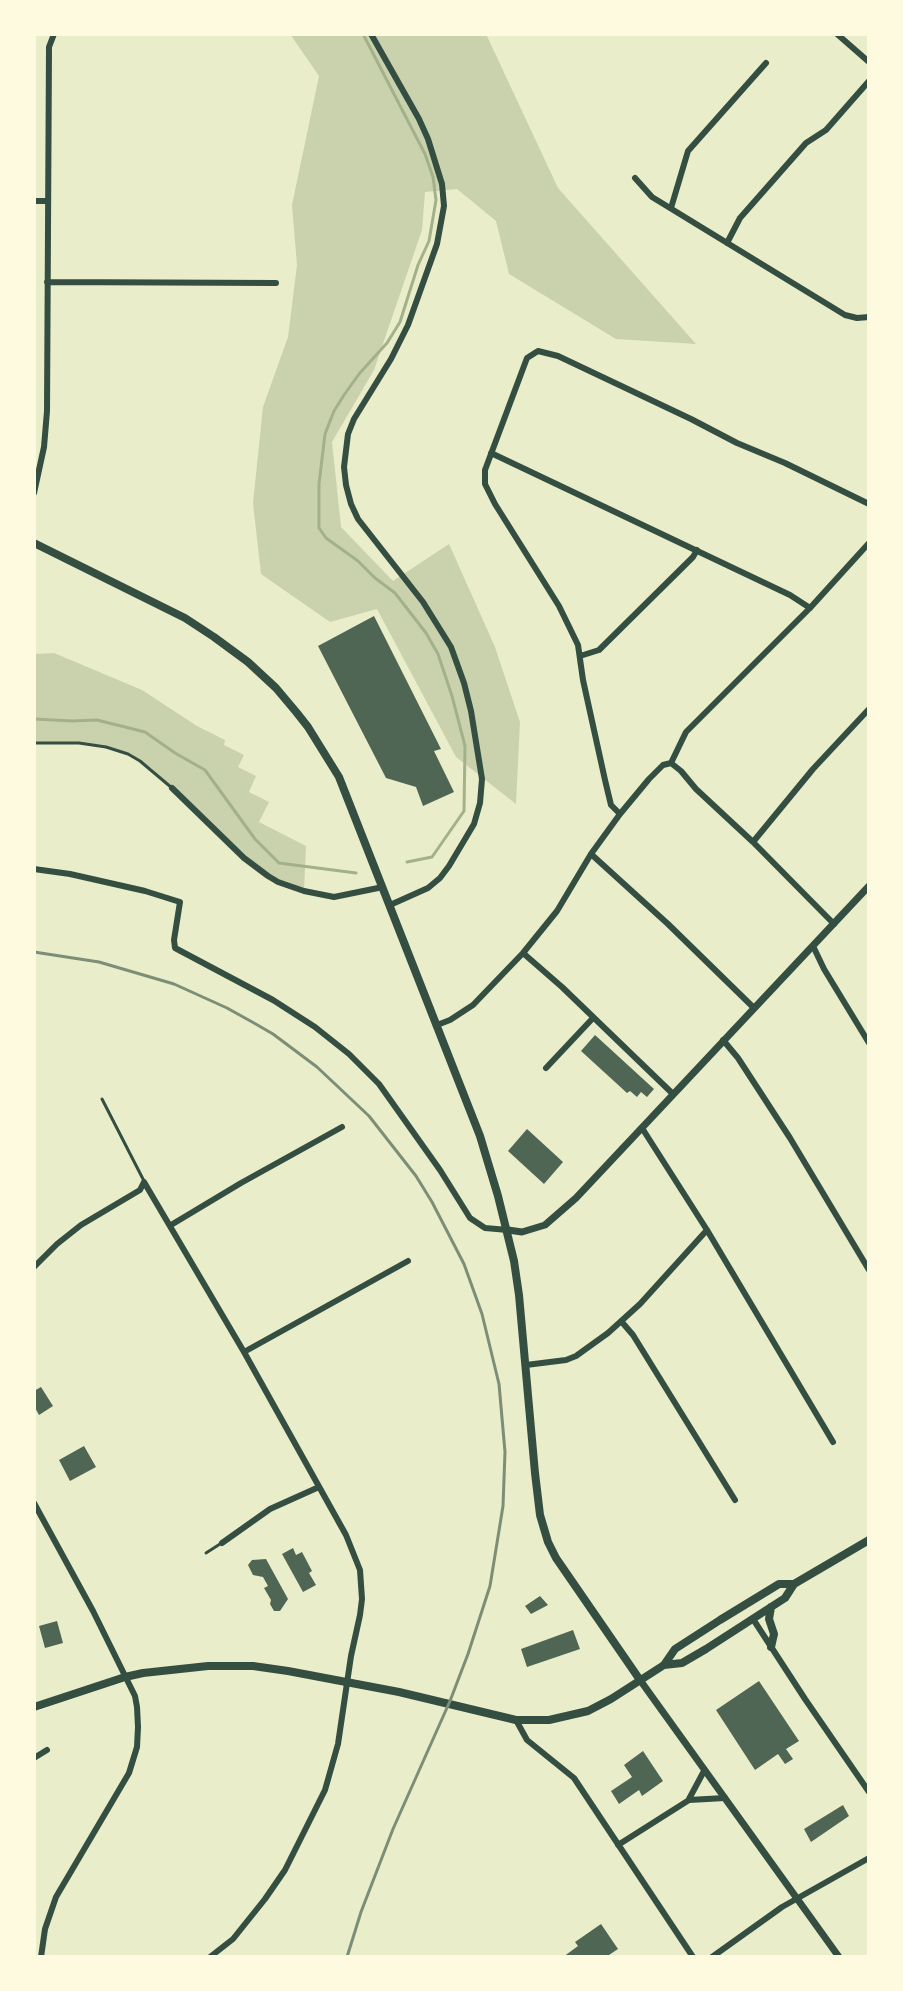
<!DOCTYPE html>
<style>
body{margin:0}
#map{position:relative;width:903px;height:1991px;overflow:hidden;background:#e9edc9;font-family:"Sofia Sans Condensed",sans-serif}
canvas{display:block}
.frame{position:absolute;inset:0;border:36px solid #fefae0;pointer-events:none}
</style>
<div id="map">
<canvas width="903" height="1991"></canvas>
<div class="frame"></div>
</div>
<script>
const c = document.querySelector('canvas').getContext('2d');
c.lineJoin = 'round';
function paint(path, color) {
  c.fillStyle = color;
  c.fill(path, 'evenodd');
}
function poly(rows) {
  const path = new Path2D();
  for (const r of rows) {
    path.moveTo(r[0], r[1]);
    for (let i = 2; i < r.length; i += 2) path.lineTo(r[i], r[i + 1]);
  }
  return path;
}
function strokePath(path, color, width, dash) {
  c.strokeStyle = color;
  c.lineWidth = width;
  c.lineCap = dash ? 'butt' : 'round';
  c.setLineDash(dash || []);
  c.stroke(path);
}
paint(poly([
 [290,34,486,34,558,188,696,344,616,339,509,274,496,221,457,189,425,192,422,230,374,370,332,442,341,527,393,581,449,544,495,647,520,722,516,804,456,757,377,609,330,622,261,574,253,503,263,407,288,337,297,265,292,205,319,76],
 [54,653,142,690,197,726,225,740,224,745,244,755,238,767,256,776,249,792,269,802,259,822,306,846,304,891,268,876,151,768,128,754,106,747,79,743,34,743,34,654]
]), '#cad2ad');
strokePath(poly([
 [363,34,425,154,433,177,436,200,429,241,418,265,400,322,387,343,359,374,344,395,334,411,325,434,319,484,319,528,326,538,358,561,375,578,395,593,426,633,438,654,452,696,465,746,464,811,432,857,407,862],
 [34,719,72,721,97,720,145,732,175,753,205,770,255,839,279,863,356,873]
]), '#a3b18a', 3);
paint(poly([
 [374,616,441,749,434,751,454,792,423,806,416,787,386,778,318,646],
 [595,1035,654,1089,647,1097,641,1092,637,1097,630,1091,627,1093,581,1051],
 [527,1129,563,1162,544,1184,508,1151],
 [41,1387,53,1406,39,1415,34,1406,34,1391],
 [84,1446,96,1467,70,1481,59,1460],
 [293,1548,296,1555,302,1552,312,1571,309,1573,316,1585,303,1592,282,1554],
 [266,1559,288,1599,280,1611,274,1611,270,1604,271,1600,264,1588,268,1586,263,1577,253,1575,248,1565,252,1560],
 [540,1596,548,1605,531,1614,525,1606],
 [57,1621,63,1643,45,1648,39,1626],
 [573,1630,580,1649,527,1667,521,1649],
 [759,1681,799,1741,786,1749,793,1759,785,1764,778,1754,755,1770,716,1710],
 [643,1751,663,1781,642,1796,639,1790,619,1804,611,1791,632,1777,624,1765],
 [843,1805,849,1816,811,1842,804,1829],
 [601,1924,618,1949,606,1957,563,1957,578,1946,575,1942]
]), '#4f6655');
strokePath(poly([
 [34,743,79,743,106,747,128,754,140,761,172,788],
 [102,1099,144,1181],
 [206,1553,220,1544]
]), '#344e41', 3);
strokePath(poly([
 [371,34,419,119,428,139,442,184,444,206,437,244,408,325,391,359,354,419,348,434,344,467,346,485,351,504,358,519,423,602,451,647,464,683,471,711,482,779,480,803,474,824,449,866,440,878,428,888,390,905],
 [837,34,869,62],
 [635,178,652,197,845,315,857,318,869,317],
 [34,201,48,201],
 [671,208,688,151,766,63],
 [727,243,740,218,806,143,826,130,869,81],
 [47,282,276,283],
 [491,453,790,595,810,608],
 [34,493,44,447,47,411,49,47,54,34],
 [580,656,599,650,693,557,697,550],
 [671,763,681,771,696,789,753,842,834,924],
 [172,788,244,858,268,876,278,882,304,891,334,897,383,887],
 [620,814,611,805,605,780,583,680,578,645,559,606,495,504,485,484,485,470,527,358,538,351,558,356,691,419,737,443,785,463,869,504],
 [753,842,813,769,869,709],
 [591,854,668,924,754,1008],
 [34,869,70,874,145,891,180,902,174,940,175,948,273,1000,315,1027,349,1054,379,1084,440,1170,470,1218,485,1228,508,1230],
 [813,946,824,969,869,1043],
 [523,953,562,987,673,1094],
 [437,1025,450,1020,473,1005,523,953,557,911,591,854,620,814,649,779,663,765,671,763,686,732,810,608,869,543],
 [723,1040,738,1058,790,1138,869,1270],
 [546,1068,593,1018],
 [642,1128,707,1230,833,1442],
 [171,1225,241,1183,342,1127],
 [34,1267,57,1244,81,1225,140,1190,144,1182,244,1352,346,1535,360,1570,362,1599,360,1615,351,1656,338,1744,325,1790,285,1870,265,1899,233,1939,210,1957],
 [621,1321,633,1335,735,1500],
 [244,1352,408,1261],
 [526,1365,566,1360,576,1356,608,1333,640,1304,707,1230],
 [34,1503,93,1611,135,1696,137,1707,138,1727,137,1747,129,1773,56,1897,45,1929,41,1957],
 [222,1543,270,1509,319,1487],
 [753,1619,805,1699,869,1792],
 [516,1720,527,1740,574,1778,693,1957],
 [34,1758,47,1750],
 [689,1799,704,1771],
 [618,1845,689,1800,725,1798],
 [712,1957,782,1907,869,1858]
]), '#344e41', 6);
strokePath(poly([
 [508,1230,522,1232,545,1225,576,1198,869,886],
 [640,1680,839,1957]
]), '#344e41', 7);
strokePath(poly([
 [34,543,185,618,214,637,248,662,276,688,297,713,308,727,339,777,480,1136,498,1196,514,1261,519,1295,535,1473,540,1515,548,1542,556,1558,640,1680],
 [771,1607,769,1619,774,1634,771,1647],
 [664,1665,682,1663,706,1649,785,1598,794,1584,869,1540],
 [34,1707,125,1677,143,1673,208,1666,253,1666,288,1671,399,1692,516,1720,549,1720,588,1711,611,1699,664,1665,675,1649,720,1620,779,1584,794,1584]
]), '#344e41', 8);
strokePath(poly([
 [34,952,99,962,174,984,227,1008,254,1023,273,1034,317,1067,369,1116,416,1176,432,1202,464,1264,482,1314,499,1384,505,1452,503,1506,490,1586,468,1654,450,1701,393,1829,361,1912,347,1957]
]), '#7c8e77', 3);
</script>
